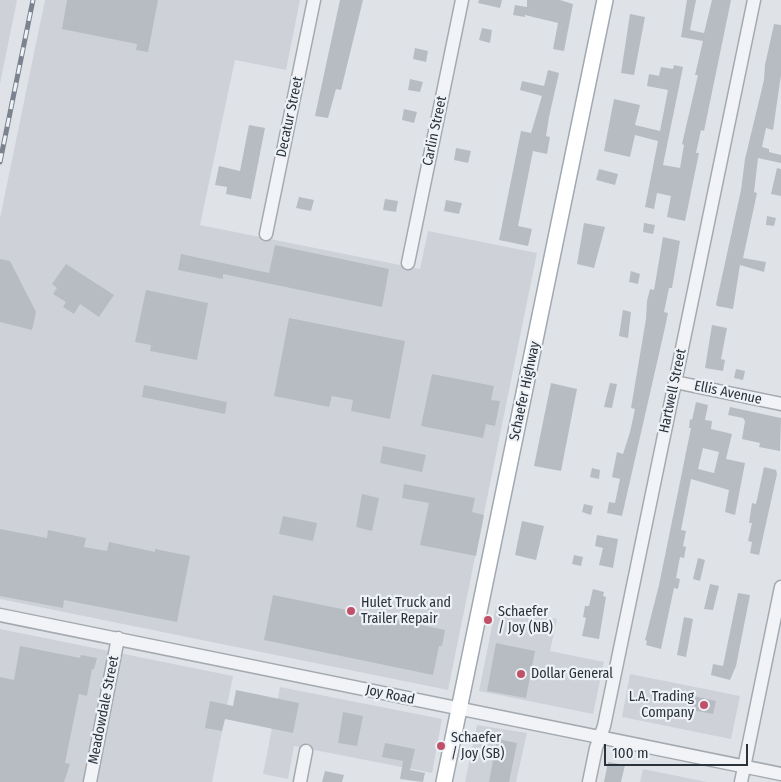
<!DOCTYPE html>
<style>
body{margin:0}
#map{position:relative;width:781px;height:782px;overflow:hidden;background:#dfe3e7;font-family:"Fira Sans Condensed",sans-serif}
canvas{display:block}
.scale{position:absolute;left:604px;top:744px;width:144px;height:22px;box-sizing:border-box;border:2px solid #2a323c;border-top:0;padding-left:6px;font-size:15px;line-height:18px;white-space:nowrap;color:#2a323c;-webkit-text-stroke:4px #eef1f5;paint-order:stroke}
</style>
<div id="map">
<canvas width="781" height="782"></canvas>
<div class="scale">100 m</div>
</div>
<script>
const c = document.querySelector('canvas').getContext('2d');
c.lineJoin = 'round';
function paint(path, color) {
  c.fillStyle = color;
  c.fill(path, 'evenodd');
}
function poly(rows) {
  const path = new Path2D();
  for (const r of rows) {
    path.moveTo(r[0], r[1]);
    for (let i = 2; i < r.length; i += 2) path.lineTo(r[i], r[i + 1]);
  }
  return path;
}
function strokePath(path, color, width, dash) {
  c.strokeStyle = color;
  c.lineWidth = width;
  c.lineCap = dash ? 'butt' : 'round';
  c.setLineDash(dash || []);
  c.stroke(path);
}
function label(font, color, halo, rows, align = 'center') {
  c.font = font + ' "Fira Sans Condensed",sans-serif';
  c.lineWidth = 4.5;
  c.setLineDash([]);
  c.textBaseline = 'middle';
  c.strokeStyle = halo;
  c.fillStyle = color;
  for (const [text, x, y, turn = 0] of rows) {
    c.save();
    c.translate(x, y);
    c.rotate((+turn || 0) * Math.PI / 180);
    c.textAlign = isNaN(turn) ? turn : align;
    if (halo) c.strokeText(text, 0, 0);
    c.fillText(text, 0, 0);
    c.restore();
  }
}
paint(poly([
 [0,0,17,0,0,84],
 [45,0,300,0,286,70,235,60,200,225,420,269,428,231,537,253,448,690,0,599,0,218],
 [496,606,557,619,550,651,604,662,593,714,479,691],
 [0,629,233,676,212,782,0,782],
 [630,674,740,696,731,739,622,717],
 [280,687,442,719,432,773,294,746,288,779,263,774],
 [477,725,527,733,516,782,465,782],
 [643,769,707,782,640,782]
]), '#ced2d8');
paint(poly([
 [67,0,158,0,148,52,136,50,137,44,62,29],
 [340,0,363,0,341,90,336,89,328,118,315,116],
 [479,0,502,0,500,8,478,3],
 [527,0,560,0,573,4,564,51,553,49,558,23,525,15,525,17,513,15,515,5,527,7],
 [687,0,696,0,690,30,704,33,712,0,731,0,704,131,701,130,696,153,699,153,685,221,667,217,671,196,657,193,654,209,645,207,658,141,635,135,630,157,604,151,614,99,640,105,635,125,660,131,668,90,647,86,649,74,659,76,661,67,673,69,674,65,683,67,663,165,680,168,684,145,682,144,698,75,695,75,703,41,681,37],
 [630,14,645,17,634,75,621,73],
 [774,24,781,25,781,75,773,130,766,128,762,147,769,149,769,152,781,155,781,163,758,158,754,192,757,193,743,258,766,262,764,272,740,265,733,309,717,306,716,304,741,190,745,159,764,80,765,65],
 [482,28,492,30,490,43,479,40],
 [415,48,428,51,426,62,413,59],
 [548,70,559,73,549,117,546,136,550,137,547,154,533,151,518,226,532,229,528,246,499,240,521,131,531,133,542,96,520,90,522,81,544,86],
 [410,79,423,82,420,92,408,90],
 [404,109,417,112,414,123,402,120],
 [249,125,265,128,251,199,226,194,227,187,215,185,219,166,240,171],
 [456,148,471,151,468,163,454,160],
 [777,168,781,169,781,196,771,194],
 [599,169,618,174,615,185,596,180],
 [299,197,314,200,311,211,296,208],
 [385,199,398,201,396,212,383,210],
 [446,200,462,203,459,214,444,211],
 [767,216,776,218,774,226,766,225],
 [584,223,605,227,594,268,577,264],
 [644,223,655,225,653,234,643,232],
 [663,237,680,241,677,259,672,288,669,288,664,312,668,313,666,323,622,516,607,513,609,502,615,503,620,479,612,477,617,452,623,454,630,432,635,409,631,408,646,319,647,301,650,289,654,290],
 [275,245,389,269,382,307,223,274,223,279,178,270,181,254,269,273],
 [0,259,10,261,36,312,32,330,0,322],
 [66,264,114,295,99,317,80,304,74,314,63,307,66,302,53,294,57,288,52,284],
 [631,271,640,274,638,284,629,282],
 [146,290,208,303,197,360,150,351,151,345,135,342],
 [623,310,631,312,628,338,619,336],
 [289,318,405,341,390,419,351,411,353,400,332,396,329,407,274,396],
 [712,325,727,328,721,359,725,360,723,371,705,368],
 [736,369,745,371,743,380,734,378],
 [432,374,494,386,491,400,500,401,495,426,486,424,483,438,421,426],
 [551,383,577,389,561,471,534,466],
 [610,383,617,384,612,408,604,407],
 [144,385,227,402,225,414,142,397],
 [696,402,708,405,705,420,712,421,711,429,732,434,726,459,745,463,735,515,725,512,729,490,691,479,681,530,686,531,683,546,686,547,684,558,680,557,676,578,680,579,678,589,674,588,661,649,646,645,647,641,645,640,659,585,691,428,689,428,690,419,692,420],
 [703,448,719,452,714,473,698,469],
 [730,407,781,418,780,451,759,447,760,443,742,439,745,421,743,418,728,415],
 [383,446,426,455,422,472,380,463],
 [764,467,776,470,777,474,759,555,750,553,752,542,748,541,752,523,749,523,752,503,756,504],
 [592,468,600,470,599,479,590,477],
 [404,484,475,498,472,512,484,515,476,556,420,545,429,503,402,498],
 [362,494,379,498,372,531,356,527],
 [584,504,593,506,591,515,582,512],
 [283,516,317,523,313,541,279,534],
 [522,521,544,526,536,560,515,555],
 [0,529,47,538,48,530,86,538,84,547,107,551,109,542,155,552,155,549,190,556,177,622,64,600,63,608,0,596],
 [597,535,618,539,613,568,599,565,603,548,595,546],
 [574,555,583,557,581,566,572,564],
 [698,558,705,560,700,581,693,579],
 [710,584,719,586,713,610,704,609],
 [593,589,604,592,603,596,606,597,599,639,582,636,586,618,583,617,585,606,589,606],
 [738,593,750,595,736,666,730,680,711,675,713,664,723,666],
 [273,595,445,630,442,646,439,646,433,675,264,640],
 [684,617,693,619,686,657,677,655],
 [496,643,535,651,526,698,487,691],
 [20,646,80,658,81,655,97,658,94,669,92,669,87,696,79,694,65,763,70,764,64,782,0,782,0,677,14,680],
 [236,690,299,703,293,733,225,719,222,731,205,728,210,701,233,706],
 [694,696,716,701,713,714,691,710],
 [343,712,363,716,357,746,338,743],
 [497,739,517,743,509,782,489,782],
 [385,743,415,749,410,770,425,773,423,782,400,779,403,761,382,757],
 [608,762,625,765,621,782,604,782],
 [325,771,344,775,342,782,322,782]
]), '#b7bcc3');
const minor = poly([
 [266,234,314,0],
 [408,263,462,0],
 [675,382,781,404],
 [0,615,781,774],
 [90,782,118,638],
 [300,782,306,751],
 [589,782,596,748,604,726,754,0],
 [741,782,781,587]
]);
const major = poly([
 [444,782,605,0]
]);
strokePath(minor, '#a5aab0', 15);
strokePath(major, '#a0a8b1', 18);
strokePath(minor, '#f1f3f6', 12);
strokePath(major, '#fff', 15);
const rail = poly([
 [0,162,33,0]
]);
strokePath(rail, '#7a838f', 5);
strokePath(rail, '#eef1f5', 3, [9]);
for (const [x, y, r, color] of [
 [351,611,5,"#bf5169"],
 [488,620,5,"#bf5169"],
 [521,674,5,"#bf5169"],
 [704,705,5,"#bf5169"],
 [441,746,5,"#bf5169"]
]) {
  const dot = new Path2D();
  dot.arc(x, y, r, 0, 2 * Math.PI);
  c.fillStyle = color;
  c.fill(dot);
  strokePath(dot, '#eef1f5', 2);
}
label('14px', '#2a323c', '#eef1f5', [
 ["Decatur Street",290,117,-78],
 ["Carlin Street",435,131,-78],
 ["Schaefer Highway",525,391,-78],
 ["Hartwell Street",673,391,-78],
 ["Ellis Avenue",728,393,12],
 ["Joy Road",390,695,12],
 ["Meadowdale Street",104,710,-79]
]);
label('14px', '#2a323c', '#eef1f5', [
 ["Hulet Truck and",361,603],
 ["Trailer Repair",361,619],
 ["Schaefer",498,612],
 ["/ Joy (NB)",498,628],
 ["Dollar General",531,674],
 ["L.A. Trading",694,697,"right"],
 ["Company",694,713,"right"],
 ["Schaefer",451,738],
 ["/ Joy (SB)",451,754]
], 'left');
</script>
